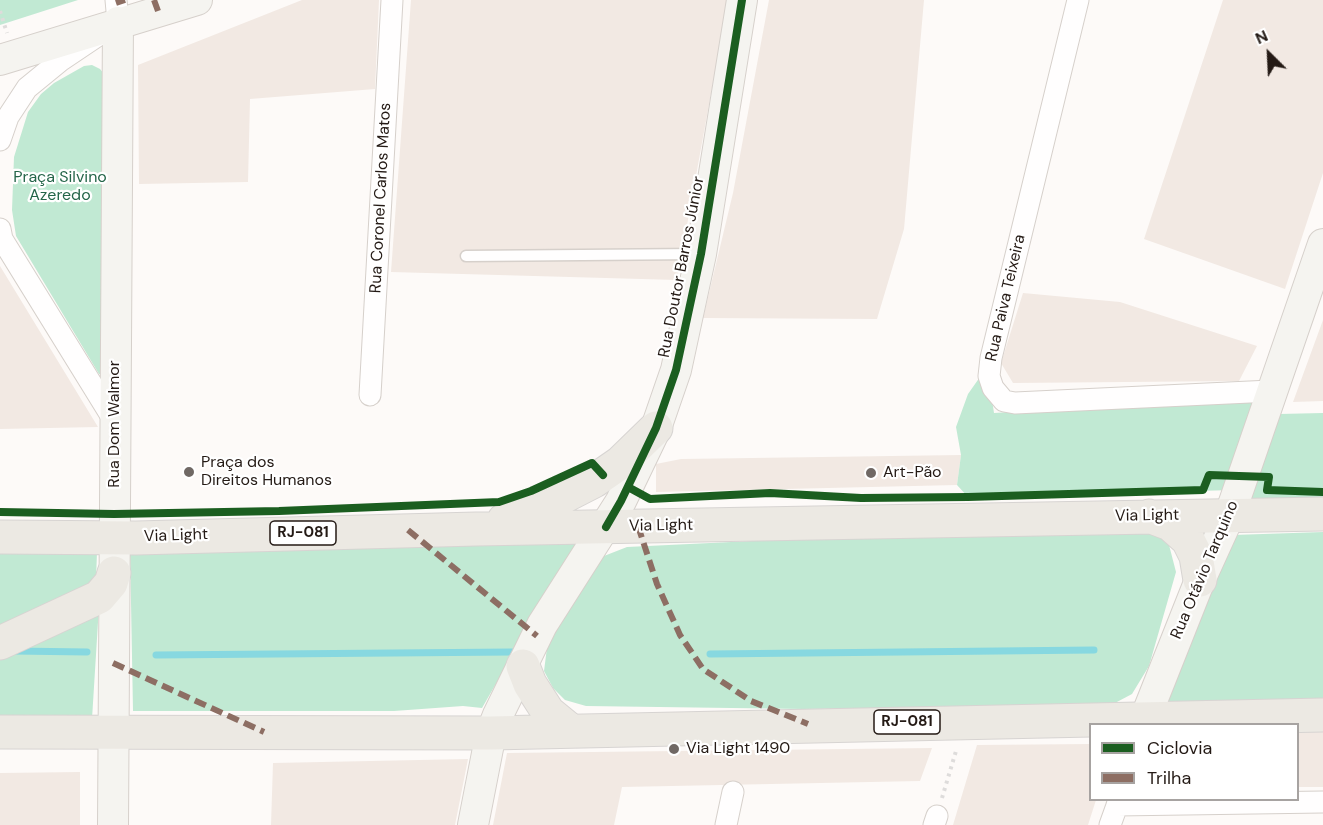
<!DOCTYPE html>
<meta charset="utf-8">
<style>
body{margin:0}
#map{position:relative;width:1323px;height:825px;overflow:hidden;background:#fdfaf8;font-family:"DM Sans",sans-serif}
canvas{display:block}
.legend{position:absolute;left:1089px;top:723px;width:210px;height:78px;box-sizing:border-box;background:#fff;border:2px solid #a7a3a1;margin:0;padding:8px 10px;list-style:none;font-size:18px;color:#241a15}
.legend li{display:flex;align-items:center;gap:12px;height:30px}
.legend b{width:30px;border:2px solid #a7a3a1}
.north{position:absolute;left:1239px;top:24px;width:60px;height:60px;-webkit-text-stroke:4px #fff;paint-order:stroke;rotate:336deg;font-size:16px;font-weight:700;line-height:24px;text-align:center;color:#241a15}
.north::after{content:'';display:block;margin:auto;width:21px;height:27px;background:#241a15;clip-path:polygon(50% 0,100% 100%,50% 72%,0 100%)}
</style>
<div id="map">
<canvas width="1323" height="825"></canvas>
<ul class="legend">
<li><b style="height:8px;background:#1b5e20"></b>Ciclovia</li>
<li><b style="height:8px;background:#8d6e63"></b>Trilha</li>
</ul>
<div class="north">N</div>
</div>
<script>
const c = document.querySelector('canvas').getContext('2d');
c.lineJoin = 'round';
function paint(path, color) {
  c.fillStyle = color;
  c.fill(path, 'evenodd');
}
function poly(rows) {
  const path = new Path2D();
  for (const r of rows) {
    path.moveTo(r[0], r[1]);
    for (let i = 2; i < r.length; i += 2) path.lineTo(r[i], r[i + 1]);
  }
  return path;
}
function strokePath(path, color, width, dash) {
  c.strokeStyle = color;
  c.lineWidth = width;
  c.lineCap = dash ? 'butt' : 'round';
  c.setLineDash(dash || []);
  c.stroke(path);
}
function label(font, color, halo, rows, align = 'center') {
  c.font = font + ' "DM Sans",sans-serif';
  c.lineWidth = 4.5;
  c.setLineDash([]);
  c.textBaseline = 'middle';
  c.strokeStyle = halo;
  c.fillStyle = color;
  for (const [text, x, y, turn = 0] of rows) {
    c.save();
    c.translate(x, y);
    c.rotate((+turn || 0) * Math.PI / 180);
    c.textAlign = isNaN(turn) ? turn : align;
    if (halo) c.strokeText(text, 0, 0);
    c.fillText(text, 0, 0);
    c.restore();
  }
}
paint(poly([
 [302,0,379,0,375,89,250,99,248,182,139,184,138,65],
 [411,0,728,0,677,280,391,272],
 [769,0,924,0,904,229,877,319,703,318,733,193],
 [1223,0,1323,0,1323,173,1285,289,1144,239],
 [0,266,98,427,0,429],
 [1023,293,1120,302,1257,346,1239,381,1013,383,1001,363],
 [1323,320,1323,401,1293,402],
 [961,455,957,485,656,492,656,464,681,459],
 [1298,727,1323,727,1323,787,1298,787],
 [1090,744,1090,800,1096,800,1088,825,953,825,977,745],
 [932,748,920,781,622,787,614,825,493,825,507,753],
 [468,759,455,825,271,825,273,763],
 [80,772,80,825,0,825,0,773]
]), '#f2e9e3');
paint(poly([
 [0,0,78,0,0,25],
 [92,65,100,69,105,75,102,374,99,374,16,236,12,210,14,157,28,112,41,94,54,83,84,66],
 [987,367,994,413,1261,397,1234,490,968,497,957,485,961,455,956,427,968,394],
 [1323,413,1323,500,1245,504,1279,414],
 [1106,524,1144,525,1168,541,1176,572,1149,666,1132,694,1115,703,1095,705,804,709,586,706,565,700,553,688,544,671,548,640,590,570,604,556,627,547],
 [1323,532,1323,700,1161,704,1233,535],
 [579,539,482,708,463,706,394,711,133,711,130,548],
 [0,552,97,552,96,580,0,628],
 [99,606,92,719,0,718,0,654]
]), '#c1e9d3');
strokePath(poly([
 [14,651,87,652],
 [710,654,1094,650],
 [156,655,512,652]
]), '#87d8e0', 7);
const lane = poly([
 [466,256,698,254]
]);
const street = poly([
 [1078,0,991,358,989,376,993,388,1004,401,1015,403,1271,391],
 [0,140,8,117,27,88,60,61,118,22,116,0],
 [0,229,2,239,115,422],
 [370,395,392,0],
 [1117,805,1323,802],
 [726,825,733,792],
 [934,825,937,816],
 [1110,825,1119,800]
]);
const secondary = poly([
 [0,60,197,0],
 [1146,716,1200,580,1230,514,1323,244],
 [113,825,118,22],
 [473,825,491,733,498,715,542,625,621,501,656,428,676,370,701,254,742,0]
]);
const primary = poly([
 [1149,516,1170,524,1188,540,1196,556,1200,580],
 [504,520,557,500,594,481,620,463,656,428],
 [0,537,136,538,476,529,1323,514],
 [0,643,99,597,111,583,114,573],
 [523,666,530,684,548,712,570,730],
 [0,732,491,733,1323,715]
]);
strokePath(lane, '#d6d0cb', 13);
strokePath(street, '#d6d0cb', 23);
strokePath(secondary, '#d6d0cb', 32);
strokePath(primary, '#d7d4d2', 35);
strokePath(poly([
 [0,11,7,33],
 [942,798,956,751]
]), '#dedcdb', 4, [3, 4.5]);
strokePath(lane, '#fffefe', 10);
strokePath(street, '#fffefe', 21);
strokePath(secondary, '#f5f4f0', 30);
strokePath(primary, '#ece9e3', 33);
strokePath(poly([
 [154,0,158,11],
 [116,3,125,0],
 [638,526,657,584,680,635,703,669,751,701,808,724],
 [408,530,537,636],
 [113,663,264,732]
]), '#8d6e63', 6, [12, 6]);
strokePath(poly([
 [628,487,650,499,770,493,861,498,968,497,1203,490,1209,475,1269,477,1267,490,1323,492],
 [0,512,114,514,279,511,499,502,531,491,592,463,603,475],
 [606,527,621,501,656,428,676,370,701,254,742,0]
]), '#1b5e20', 8);
for (const [x, y, r, color] of [
 [189,472,6,"#706864"],
 [871,473,6,"#706864"],
 [674,749,6,"#706864"]
]) {
  const dot = new Path2D();
  dot.arc(x, y, r, 0, 2 * Math.PI);
  c.fillStyle = color;
  c.fill(dot);
  strokePath(dot, '#fff', 2);
}
for (const [x, y, w] of [
 [303,533,66],
 [907,722,66]
]) {
  const box = new Path2D();
  box.roundRect(x - w / 2, y - 12, w, 24, 4.5);
  c.fillStyle = '#fff';
  c.fill(box);
  strokePath(box, '#241a15', 1.5);
}
label('bold 15px', '#241a15', null, [
 ["RJ-081",303,533],
 ["RJ-081",907,722]
]);
label('16px', '#246549', '#fff', [
 ["Praça Silvino",60,178],
 ["Azeredo",60,196]
]);
label('16px', '#241a15', '#fff', [
 ["Rua Coronel Carlos Matos",381,198,-87],
 ["Rua Doutor Barros Júnior",682,267,-79],
 ["Rua Paiva Teixeira",1006,298,-77],
 ["Rua Dom Walmor",115,424,-90],
 ["Via Light",1147,516,-1],
 ["Via Light",661,526,-1],
 ["Via Light",176,536,-2],
 ["Rua Otávio Tarquino",1205,570,-67]
]);
label('16px', '#241a15', '#fff', [
 ["Praça dos",201,463],
 ["Direitos Humanos",201,481],
 ["Art-Pão",883,473],
 ["Via Light 1490",686,749]
], 'left');
</script>
